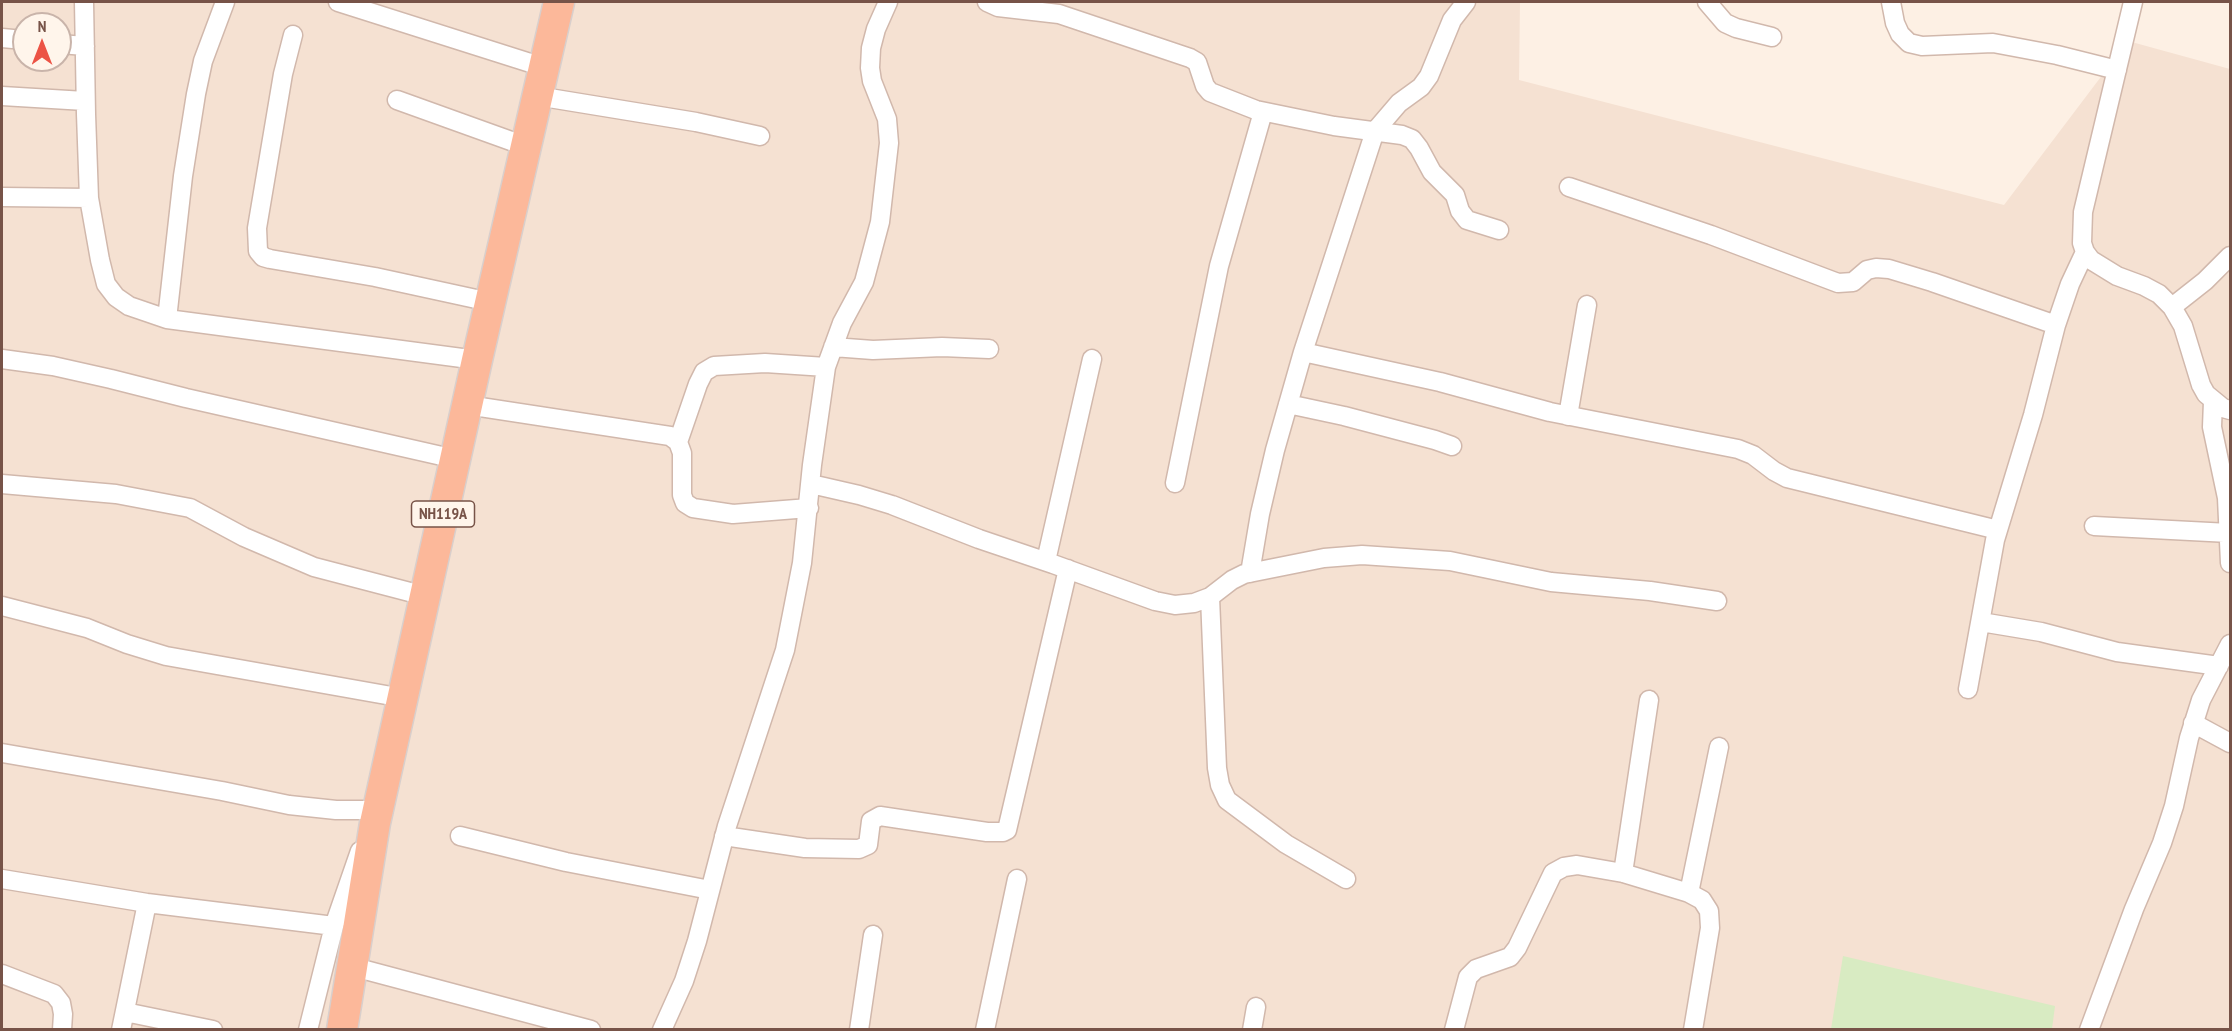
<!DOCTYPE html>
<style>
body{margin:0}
#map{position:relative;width:2232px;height:1031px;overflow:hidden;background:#fdf0e4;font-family:"PT Sans Narrow",sans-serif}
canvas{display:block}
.frame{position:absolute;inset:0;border:3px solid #775348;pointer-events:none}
.north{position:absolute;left:12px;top:12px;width:60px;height:60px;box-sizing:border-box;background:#fff5eb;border:2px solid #c9b4aa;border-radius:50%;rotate:0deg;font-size:16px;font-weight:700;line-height:24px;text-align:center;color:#775348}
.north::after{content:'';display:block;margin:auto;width:21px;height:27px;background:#ec5345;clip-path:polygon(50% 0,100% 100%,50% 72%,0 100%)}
</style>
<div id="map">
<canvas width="2232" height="1031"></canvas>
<div class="frame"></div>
<div class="north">N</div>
</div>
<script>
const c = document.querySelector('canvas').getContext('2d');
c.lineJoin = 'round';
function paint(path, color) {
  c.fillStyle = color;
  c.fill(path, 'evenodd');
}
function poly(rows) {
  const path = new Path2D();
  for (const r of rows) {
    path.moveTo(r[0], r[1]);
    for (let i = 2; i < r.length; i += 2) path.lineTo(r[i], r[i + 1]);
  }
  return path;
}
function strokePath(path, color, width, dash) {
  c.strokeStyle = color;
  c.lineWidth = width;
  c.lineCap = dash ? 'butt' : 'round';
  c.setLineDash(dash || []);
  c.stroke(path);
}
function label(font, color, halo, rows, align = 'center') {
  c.font = font + ' "PT Sans Narrow",sans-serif';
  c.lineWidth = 4.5;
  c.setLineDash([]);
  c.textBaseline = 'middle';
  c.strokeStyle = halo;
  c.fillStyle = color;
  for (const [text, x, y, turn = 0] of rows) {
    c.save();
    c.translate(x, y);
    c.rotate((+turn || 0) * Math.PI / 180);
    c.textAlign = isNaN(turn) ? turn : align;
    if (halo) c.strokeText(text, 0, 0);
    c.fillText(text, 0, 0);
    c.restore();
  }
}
paint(poly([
 [2,2,1520,2,1519,80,2004,205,2128,41,2230,69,2230,1029,2,1030],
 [24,24,60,24,60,60,24,60]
]), '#f5e1d2');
paint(poly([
 [1843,956,2055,1006,2052,1029,1831,1029]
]), '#d8ebc2');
const minor = poly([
 [84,2,86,114,89,198,100,260,106,284,116,297,129,306,167,319,477,360],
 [338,2,543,67],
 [987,2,998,7,1059,14,1190,58,1197,62,1205,86,1210,92,1256,110,1334,126,1402,135,1412,139,1419,148,1432,172,1455,195,1460,211,1467,220,1499,230],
 [1707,2,1725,23,1736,28,1772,37],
 [1891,2,1895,23,1900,34,1909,43,1922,46,1993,43,2057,55,2117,70],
 [2133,2,2083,212,2082,243,2085,252,2091,260,2117,276,2144,286,2159,294,2172,307,2183,326,2201,385,2206,394,2223,408,2230,410],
 [293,35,283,74,257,228,258,251,263,257,270,259,375,277,490,302],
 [2,38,24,40],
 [60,44,85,46],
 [2,96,85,101],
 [537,96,696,122,760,136],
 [397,100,525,146],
 [1569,187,1711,235,1838,283,1853,282,1867,270,1876,268,1889,269,1932,282,2056,325],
 [2,197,89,198],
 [2172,307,2205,281,2230,256],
 [167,319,183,176,196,94,203,61,225,2],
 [833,347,873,350,942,347,989,349],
 [1303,352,1440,382,1550,412,1738,449,1753,455,1774,471,1787,478,1998,530],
 [2,359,53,366,111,379,186,398,455,459],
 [2213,401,2212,427,2227,498,2230,563],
 [1288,404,1344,416,1435,440,1452,446],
 [467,405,670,436,678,442,682,453,682,495,685,503,693,508,733,514,809,508],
 [1568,416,1587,305],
 [678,442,698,384,704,372,714,366,765,363,826,367],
 [1175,483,1219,266,1263,112],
 [2,484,116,494,190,508,244,537,314,567,425,596],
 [811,484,859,495,892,505,979,539,1053,564,1155,601,1175,605,1194,603,1210,597,1232,580,1244,574,1324,558,1362,555,1450,561,1551,582,1650,591,1717,601],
 [2094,526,2229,533],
 [1046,561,1092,359],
 [1250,573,1260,514,1275,450,1303,352,1375,131,1399,103,1421,87,1429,76,1452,20,1466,2],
 [1210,597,1217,768,1220,785,1227,800,1286,844,1346,879],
 [2,606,87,628,127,644,166,656,403,698],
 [1981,622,2041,632,2117,652,2219,666],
 [1968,689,1995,540,2033,415,2056,325,2070,284,2085,252],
 [2193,723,2230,743],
 [2,753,222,791,289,805,336,810,378,810],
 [460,836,566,862,710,890],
 [724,836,805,848,859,849,868,845,871,821,880,816,987,832,1003,832,1007,830,1068,569],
 [1623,873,1649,700],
 [2,879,147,903,334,926],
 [1689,893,1719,747],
 [354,967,591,1030],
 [2,974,54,994,61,1003,63,1014,62,1030],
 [125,1012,213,1030],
 [121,1030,147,903],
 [308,1030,334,926,360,851],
 [662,1030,684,981,697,941,727,826,785,650,802,563,812,465,826,367,842,323,864,282,880,222,889,143,887,119,872,81,870,68,871,48,876,29,888,2],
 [859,1030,873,935],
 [985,1030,1017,879],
 [1252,1030,1256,1007],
 [1454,1030,1468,977,1476,969,1510,957,1517,948,1553,873,1564,867,1577,865,1623,873,1689,893,1702,900,1709,911,1710,928,1693,1030],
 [2089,1030,2134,909,2162,843,2174,806,2189,738,2201,700,2230,644]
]);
const trunk = poly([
 [342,1030,375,823,477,360,559,2]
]);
strokePath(minor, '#d1b8ac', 21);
strokePath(trunk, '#d9cfcc', 33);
strokePath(minor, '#fff', 18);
strokePath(trunk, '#fcb89a', 30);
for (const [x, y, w] of [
 [443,514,63]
]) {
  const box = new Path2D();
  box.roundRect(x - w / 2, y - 13, w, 26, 4.5);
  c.fillStyle = '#fff5eb';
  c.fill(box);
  strokePath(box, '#775348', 1.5);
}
label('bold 16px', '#775348', null, [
 ["NH119A",443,514]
]);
</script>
